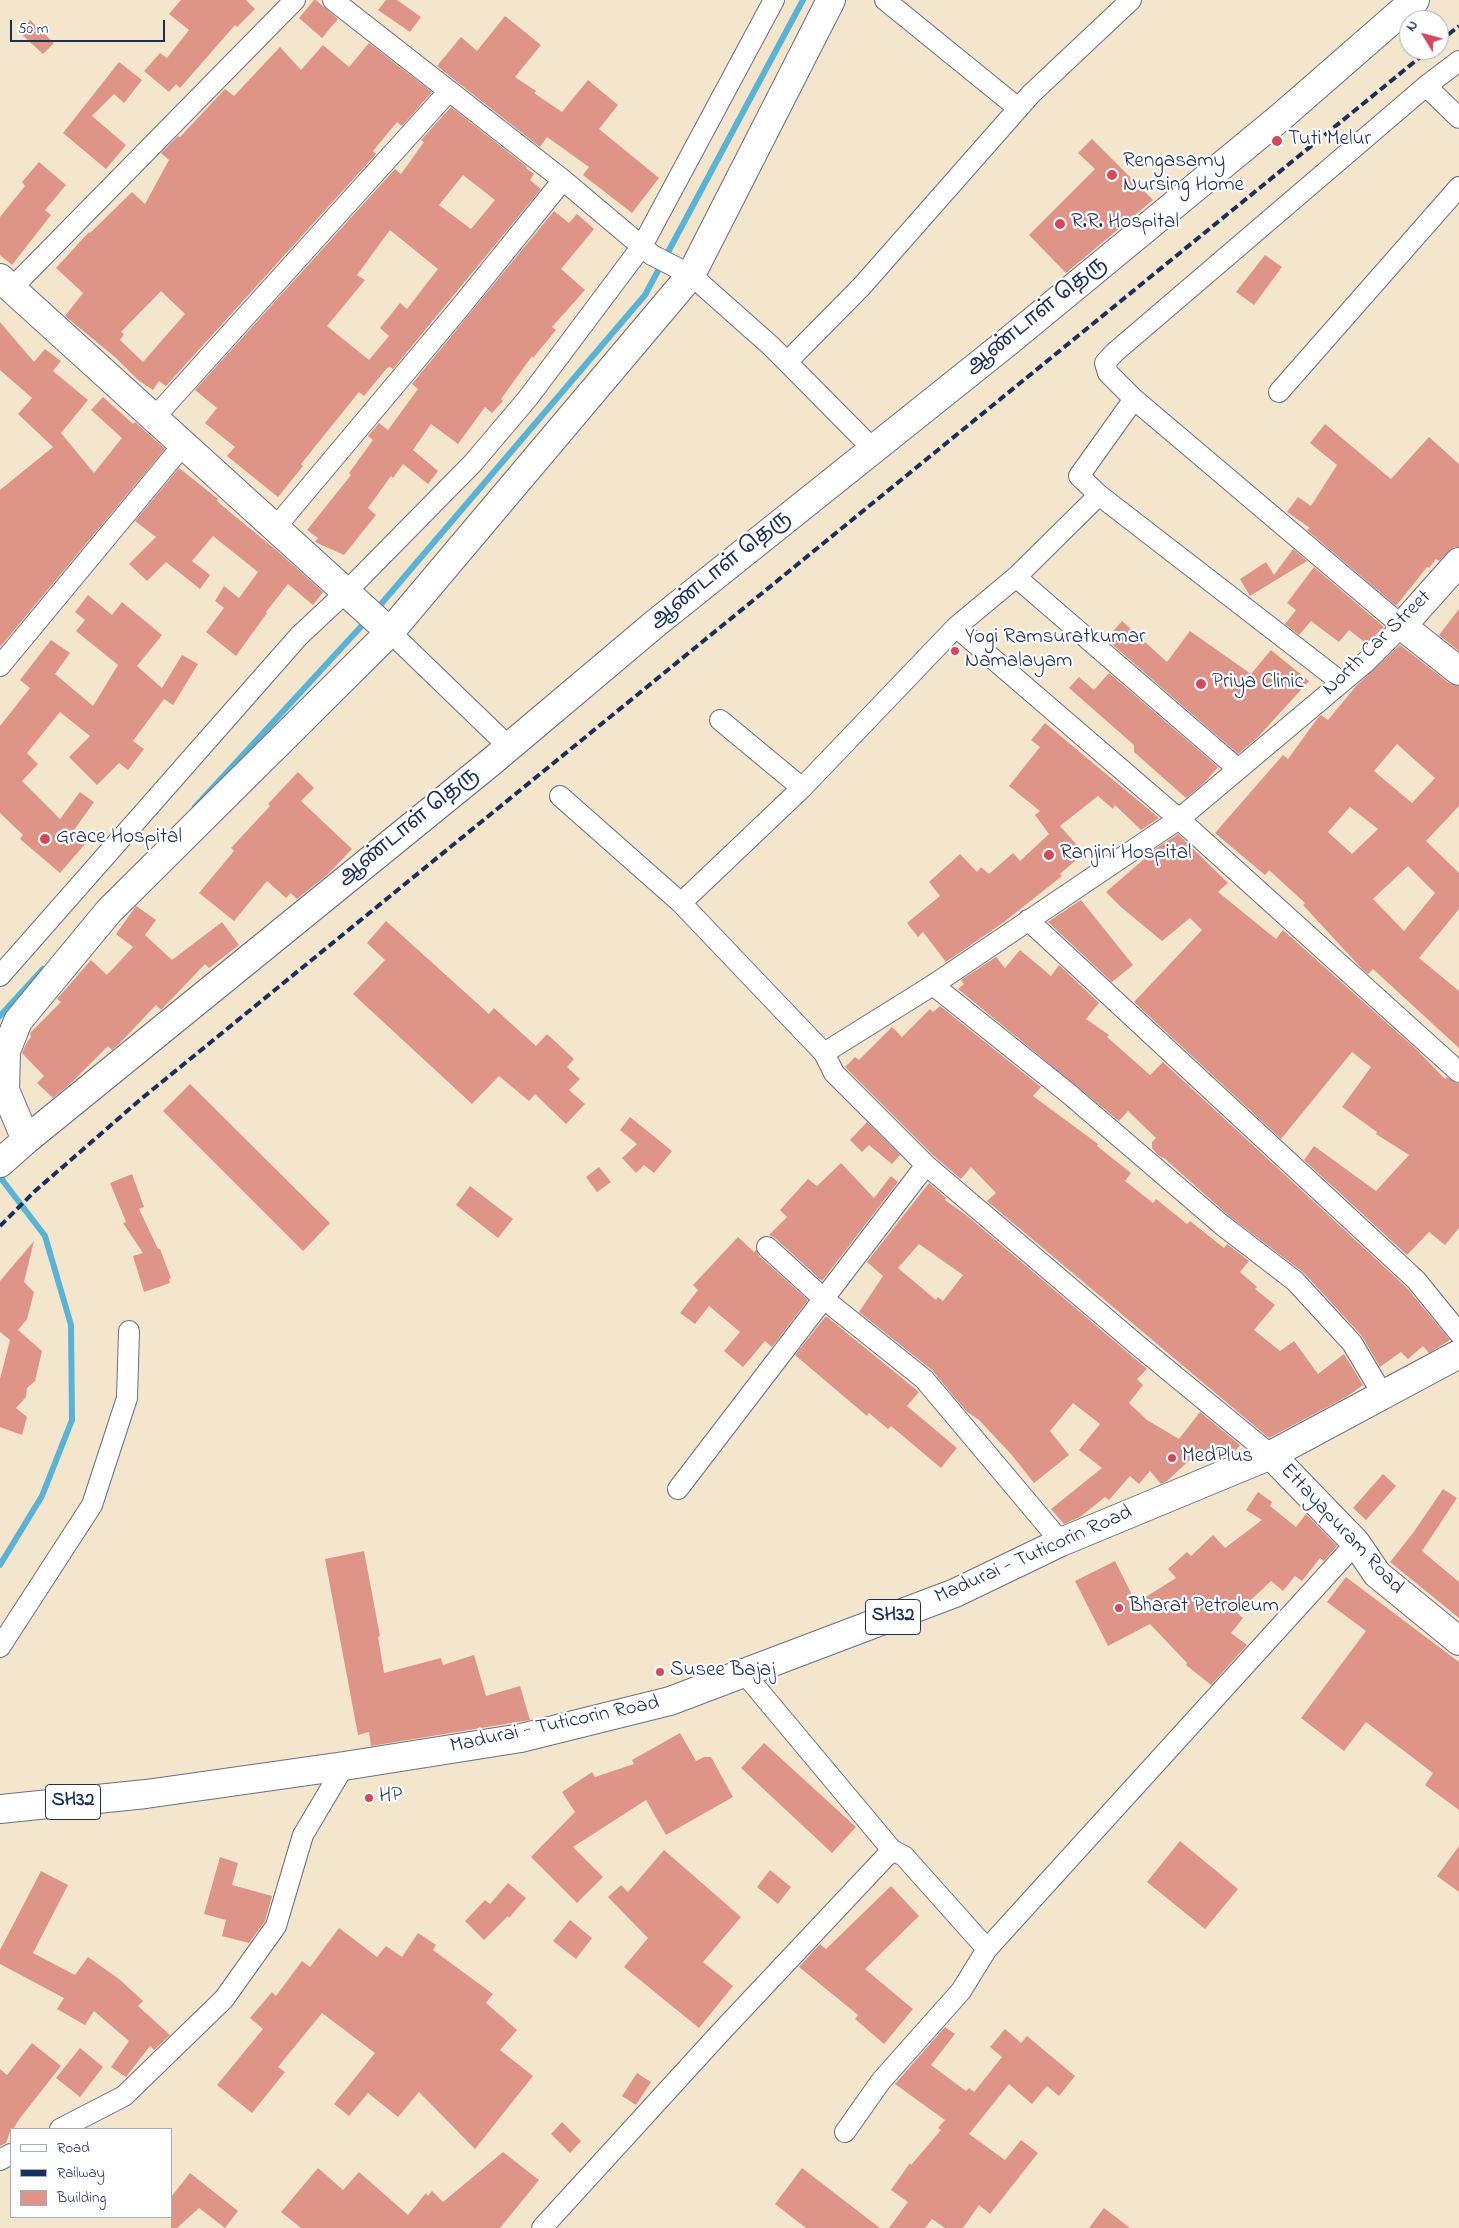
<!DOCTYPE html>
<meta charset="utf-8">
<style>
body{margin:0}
#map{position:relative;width:1459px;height:2228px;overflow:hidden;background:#f3e6cd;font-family:"Indie Flower",sans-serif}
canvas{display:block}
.legend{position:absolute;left:10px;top:2128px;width:162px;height:90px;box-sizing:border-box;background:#fff;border:1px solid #a4acbf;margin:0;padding:6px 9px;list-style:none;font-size:15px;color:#1b2f5e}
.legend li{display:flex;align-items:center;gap:10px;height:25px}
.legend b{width:25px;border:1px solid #a4acbf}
.north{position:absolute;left:1399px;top:10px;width:50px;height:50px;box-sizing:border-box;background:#fff;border:1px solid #a4acbf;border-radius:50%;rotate:307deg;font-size:14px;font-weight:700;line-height:20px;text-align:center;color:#1b2f5e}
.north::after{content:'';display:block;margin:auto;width:18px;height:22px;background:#d1495b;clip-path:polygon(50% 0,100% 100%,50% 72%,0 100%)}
.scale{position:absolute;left:10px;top:20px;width:155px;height:22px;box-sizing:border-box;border:2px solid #1b2f5e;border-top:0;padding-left:6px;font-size:15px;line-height:18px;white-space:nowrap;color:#1b2f5e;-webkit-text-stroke:4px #fff;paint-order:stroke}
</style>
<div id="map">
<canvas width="1459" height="2228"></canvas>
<ul class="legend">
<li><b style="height:6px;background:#fff"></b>Road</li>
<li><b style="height:6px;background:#1b2f5e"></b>Railway</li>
<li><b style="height:14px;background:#df9488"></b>Building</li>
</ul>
<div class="north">N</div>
<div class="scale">50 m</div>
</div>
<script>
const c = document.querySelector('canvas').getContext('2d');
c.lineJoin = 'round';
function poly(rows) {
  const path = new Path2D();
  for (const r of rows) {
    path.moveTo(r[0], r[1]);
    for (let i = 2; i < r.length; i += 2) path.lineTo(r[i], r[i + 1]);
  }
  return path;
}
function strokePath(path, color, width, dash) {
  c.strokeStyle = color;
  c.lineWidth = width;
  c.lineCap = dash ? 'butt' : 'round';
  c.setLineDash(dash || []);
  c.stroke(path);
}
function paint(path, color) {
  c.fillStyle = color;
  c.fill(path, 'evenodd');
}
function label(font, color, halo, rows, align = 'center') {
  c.font = font + ' "Indie Flower","Noto Sans Tamil",sans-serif';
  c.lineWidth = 4.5;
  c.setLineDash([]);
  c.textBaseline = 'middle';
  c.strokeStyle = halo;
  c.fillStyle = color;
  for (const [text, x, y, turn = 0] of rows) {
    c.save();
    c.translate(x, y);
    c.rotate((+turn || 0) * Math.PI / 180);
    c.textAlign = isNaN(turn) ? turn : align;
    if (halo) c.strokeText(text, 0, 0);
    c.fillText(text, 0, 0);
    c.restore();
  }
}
strokePath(poly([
 [376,610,645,295,803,0],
 [195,807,368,619],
 [0,1016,43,969],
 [0,1172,3,1181,45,1236,71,1325,72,1420,42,1496,0,1565]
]), '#59b3d6', 6);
paint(poly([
 [181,0,246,0,255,9,237,27,235,25,180,88,176,84,169,92,144,71,160,53,167,58,189,30,169,14],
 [314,0,316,0,338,19,322,38,299,18],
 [386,0,397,0,421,17,410,32,378,10],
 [505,16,541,45,515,77,536,91,534,93,562,112,588,80,618,105,599,129,659,178,632,213,583,175,589,167,547,137,540,147,437,66,461,37,477,51],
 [30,20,54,43,43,54,19,32],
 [369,43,432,92,402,126,397,122,373,151,376,154,166,386,159,381,153,390,138,380,116,358,65,316,83,293,56,268,89,232,90,233,132,192,145,204,169,160,161,153,178,136,180,137,225,89,234,96,280,47,301,70,323,45,349,67],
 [161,291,185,314,143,362,120,340,124,334,121,332],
 [119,62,142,80,124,103,114,94,92,116,126,145,106,169,63,133],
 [451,107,527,167,526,168,534,174,530,180,541,189,393,369,390,367,387,368,364,396,359,392,301,464,303,466,278,497,227,456,235,447,205,423,217,408,195,390,395,169,401,174,424,142,421,140],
 [463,175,495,200,471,229,439,205],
 [390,230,438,269,407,309,400,303,380,328,389,336,369,360,327,326,365,280,357,275],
 [1092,139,1153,200,1066,273,1029,235,1095,169,1078,153],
 [39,162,66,185,45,210,51,215,12,265,0,255,0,217,25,186,22,182],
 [554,211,569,223,577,214,594,229,561,269,585,290,552,327,556,330,533,358,532,356,501,399,503,401,492,413,485,407,458,444,431,424,413,450,438,471,428,484,403,464,393,478,391,476,368,508,376,515,344,555,315,542,318,538,307,530,351,475,349,473,373,440,368,436,379,423,388,430,418,389,412,384],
 [1265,255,1282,267,1254,305,1236,292],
 [0,322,34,362,45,349,61,361,53,371,88,400,61,433,94,473,122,438,91,410,103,397,133,424,135,422,165,449,0,647,0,490,53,447,18,414,32,398,0,370],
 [1325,424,1391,479,1429,437,1459,464,1459,547,1454,547,1439,561,1436,559,1429,568,1427,567,1396,606,1307,530,1310,528,1287,512,1298,497,1311,506,1337,465,1310,443],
 [179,468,218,499,217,501,231,513,275,549,323,592,313,605,288,584,266,612,267,613,236,656,206,632,224,608,215,601,224,586,239,598,258,572,213,536,192,561,210,575,200,589,166,562,147,581,129,564,156,537,135,521],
 [1293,549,1307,561,1250,596,1240,579,1266,562,1274,575],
 [1314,567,1384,627,1367,644,1349,630,1339,642,1311,621,1299,635,1285,624,1296,610,1287,603],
 [88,595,112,615,122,602,162,635,137,666,162,688,182,655,198,664,173,705,164,699,133,741,144,749,128,770,119,763,97,785,69,757,90,736,60,712,27,753,38,764,22,781,60,819,80,792,94,802,72,833,85,844,60,873,20,839,23,835,0,813,0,726,30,688,20,680,51,640,70,653,55,674,93,706,118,665,76,631,85,620,75,612],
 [1459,609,1459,651,1439,635],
 [1122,621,1167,662,1190,631,1251,674,1271,650,1309,681,1258,737,1238,754,1106,639],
 [1400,645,1449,683,1459,686,1459,806,1426,841,1459,873,1459,909,1419,958,1459,991,1459,1048,1373,969,1368,974,1363,970,1303,905,1305,903,1269,870,1265,875,1215,833,1283,755,1288,759,1317,719,1321,715,1328,720,1357,685],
 [1397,744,1435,778,1412,803,1374,771],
 [1350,807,1378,829,1352,854,1328,832],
 [1408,866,1435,893,1404,931,1373,899],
 [1109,673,1218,767,1204,783,1186,798,1134,752,1134,745,1069,688,1079,677,1094,690],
 [1045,723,1159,818,1141,830,1115,805,1113,809,1098,796,1060,826,1084,853,1060,874,1062,876,1004,922,946,962,923,932,918,937,907,923,940,896,929,882,960,854,977,872,981,867,989,874,1013,853,1020,861,1049,834,1035,815,1040,811,1009,786,1040,747,1031,740],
 [298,772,314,788,301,801,352,849,327,875,297,899,291,893,286,898,267,881,234,921,199,893,234,851,231,848,270,806,268,804],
 [1178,834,1228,883,1218,892,1276,939,1283,930,1417,1050,1445,1079,1447,1077,1459,1084,1459,1228,1445,1245,1429,1232,1407,1255,1304,1160,1314,1146,1376,1191,1409,1155,1376,1134,1377,1132,1342,1107,1371,1067,1352,1052,1281,1139,1134,1002,1202,930,1190,918,1162,941,1121,907,1106,892,1158,847],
 [1081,900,1133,965,1112,982,1048,922],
 [136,906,156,920,145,935,172,960,222,922,239,945,209,968,205,964,161,1010,156,1005,119,1044,112,1050,108,1046,71,1083,53,1098,37,1083,44,1076,22,1053,27,1042,31,1037,30,1033,61,1002,57,999,91,960,107,975,133,947,116,934],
 [386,921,489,1014,494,1008,536,1046,547,1034,574,1059,567,1067,580,1079,569,1090,585,1104,566,1124,535,1094,529,1101,499,1076,472,1104,353,994,385,960,367,943],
 [1020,950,1051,976,1059,965,1099,1003,1086,1019,1109,1035,1107,1037,1150,1075,1163,1062,1407,1288,1450,1340,1429,1353,1423,1346,1408,1359,1401,1352,1380,1367,1361,1335,1304,1273,1229,1216,1163,1157,1162,1158,1156,1153,1152,1148,1152,1142,1156,1138,1128,1111,1119,1121,958,989,964,984,961,980,996,957,1005,968],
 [940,1006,1041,1087,1033,1096,1098,1144,1097,1146,1131,1173,1125,1181,1153,1203,1156,1199,1187,1224,1190,1221,1224,1248,1227,1244,1249,1261,1240,1272,1257,1287,1255,1289,1275,1305,1254,1330,1280,1351,1294,1341,1318,1374,1344,1354,1363,1385,1346,1397,1269,1438,987,1201,996,1193,971,1167,961,1179,934,1156,845,1067,855,1057,859,1060,892,1027,902,1037,930,1009,933,1012],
 [190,1084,330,1223,303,1251,163,1111],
 [630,1117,672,1151,654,1173,644,1165,636,1173,622,1158,637,1144,620,1130],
 [867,1122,900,1155,892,1164,869,1145,862,1152,850,1140],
 [841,1163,874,1198,891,1176,898,1182,822,1281,775,1238,769,1235,787,1217,780,1210,808,1179,817,1186],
 [599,1167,611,1182,597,1192,586,1177],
 [132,1174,144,1207,139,1209,158,1249,160,1249,171,1278,169,1279,170,1283,144,1292,133,1256,143,1253,123,1223,126,1222,110,1183],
 [929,1183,946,1198,945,1200,966,1215,1147,1369,1137,1379,1143,1385,1129,1403,1147,1420,1179,1439,1200,1412,1240,1445,1234,1453,1223,1458,1221,1457,1211,1463,1198,1452,1167,1481,1161,1484,1150,1471,1139,1484,1130,1476,1109,1500,1105,1497,1080,1517,1064,1524,1051,1509,1102,1468,1079,1450,1100,1424,1073,1403,1050,1431,1069,1455,1034,1483,1011,1454,979,1420,966,1411,932,1370,859,1312,883,1276,867,1262],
 [919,1244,963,1275,943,1301,938,1297,936,1300,898,1268],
 [470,1186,513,1219,498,1238,456,1205],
 [738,1237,754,1252,756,1250,759,1256,808,1300,772,1347,765,1341,743,1367,724,1351,740,1332,709,1306,695,1324,680,1313,698,1290,693,1285],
 [34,1241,24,1282,34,1292,27,1319,18,1330,42,1351,35,1381,27,1388,26,1397,16,1408,27,1417,22,1435,0,1427,0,1379,10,1340,0,1332,0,1281],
 [826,1316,919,1392,907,1406,957,1448,941,1468,891,1426,888,1429,869,1413,867,1416,795,1355],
 [1383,1474,1396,1486,1366,1520,1353,1508],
 [1443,1489,1457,1498,1422,1551,1459,1582,1459,1618,1390,1562,1413,1533],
 [1258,1492,1272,1502,1270,1506,1296,1527,1306,1514,1337,1546,1324,1561,1320,1558,1302,1581,1295,1576,1283,1591,1271,1581,1237,1613,1243,1618,1231,1633,1247,1645,1211,1685,1186,1665,1187,1663,1150,1624,1108,1646,1075,1581,1115,1561,1136,1603,1176,1578,1168,1569,1187,1552,1191,1556,1213,1535,1225,1548,1262,1520,1246,1510],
 [364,1551,380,1636,378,1637,384,1673,441,1658,443,1665,474,1655,486,1696,520,1686,530,1720,371,1746,369,1732,358,1735,325,1559],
 [1346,1577,1459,1662,1459,1810,1425,1785,1433,1773,1366,1722,1344,1751,1301,1718,1366,1631,1327,1602],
 [680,1733,696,1761,704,1757,711,1757,733,1797,666,1835,646,1800,573,1847,603,1877,577,1903,531,1857,575,1812,562,1792,592,1772,595,1777,634,1764,632,1760],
 [764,1743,856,1827,832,1853,741,1768],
 [1180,1841,1238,1889,1205,1929,1147,1882],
 [1459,1846,1459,1892,1437,1876],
 [664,1850,741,1917,703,1962,733,1986,699,2028,624,1967,648,1938,608,1897,621,1885,628,1892],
 [220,1857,238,1863,232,1885,272,1896,265,1921,249,1943,222,1936,226,1920,204,1914],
 [770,1870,791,1887,778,1904,757,1887],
 [41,1871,68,1885,33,1953,75,1975,88,1957,119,1979,143,2001,138,2006,170,2035,154,2050,150,2046,126,2077,111,2067,129,2041,94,2011,85,2025,57,2009,64,1998,0,1964,0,1950],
 [508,1883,526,1898,509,1918,508,1916,484,1940,465,1921,485,1900,490,1904],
 [891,1886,919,1916,865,1969,913,2009,884,2044,855,2019,858,2015,799,1967,820,1944,826,1949],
 [570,1920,592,1938,576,1959,553,1941],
 [339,1928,377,1957,386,1946,402,1957,418,1933,436,1945,433,1950,493,1994,486,2003,517,2030,500,2050,533,2076,475,2149,419,2092,398,2117,368,2093,349,2116,334,2104,375,2053,322,2013,278,2067,285,2072,252,2113,217,2085,263,2029,250,2018,272,1992,276,1996,302,1961,310,1967],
 [945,2027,955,2034,931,2065,966,2091,969,2088,974,2092,1002,2057,990,2047,1005,2029,1021,2043,1027,2036,1075,2076,1059,2096,1047,2086,1032,2104,1009,2084,969,2134,1005,2160,1021,2140,1038,2153,990,2214,979,2205,963,2228,945,2228,932,2219,925,2228,889,2228,908,2202,891,2190,910,2163,911,2165,941,2130,938,2128,945,2120,895,2084],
 [32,2043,61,2066,20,2118,13,2129,11,2129,6,2143,0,2146,0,2069,7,2075],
 [80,2048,103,2067,80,2097,56,2078],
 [637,2073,651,2082,636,2105,622,2096],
 [562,2122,581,2141,570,2153,551,2134],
 [503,2152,539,2180,500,2228,301,2228,281,2212,318,2168,343,2190,359,2172,408,2215,426,2193,428,2196,432,2191,443,2202],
 [802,2168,880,2228,806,2228,775,2204],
 [190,2173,238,2211,225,2228,199,2208,177,2228,171,2228,171,2197],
 [1104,2208,1130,2228,1089,2228]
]), '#df9488');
const street = poly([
 [333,0,563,180,652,255,691,275,771,346,873,449],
 [885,0,1018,108],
 [1426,86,1459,118],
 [11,289,295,0],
 [787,362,862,286,1031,94,1131,0],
 [1279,392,1459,187],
 [154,418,449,91],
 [1099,495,1079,476,1134,399],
 [275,528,458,310,563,180],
 [1016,577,1238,769],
 [956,627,1179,819,1459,1072],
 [390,632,508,746],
 [0,666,183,445],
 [720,720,802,788,956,627,1016,577,1099,495,1341,682],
 [560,796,681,903,824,1053,933,985,1179,819,1367,661,1402,626,1134,399,1108,373,1105,363,1114,353,1426,86,1459,61],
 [681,903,802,788],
 [1028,920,1416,1280,1459,1333],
 [0,976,299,636,346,592,473,463,528,398,642,246,774,0],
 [933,985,1068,1093,1222,1225,1295,1281,1352,1343,1383,1395],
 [824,1053,834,1073,926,1165,1135,1343,1271,1455],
 [767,1247,824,1299,924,1379,1061,1542],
 [678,1489,926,1165],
 [0,1647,92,1505,127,1398,129,1331],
 [744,1673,892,1850,904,1856,987,1949],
 [60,2129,124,2096,224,1999,276,1926,303,1835,344,1766,336,1765],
 [845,2132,881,2081,961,1991,987,1949,1356,1543],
 [0,2160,11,2154],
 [542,2228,720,2033,892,1850]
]);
const secondary = poly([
 [0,278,390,632],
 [1459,562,1402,626,1459,671],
 [26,1140,491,762,656,623,1010,340,1282,116,1415,0],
 [0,1163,26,1140,5,1090,6,1051,18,1021,109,911,390,632,691,275,831,0],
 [1271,1455,1356,1543,1377,1574,1459,1641]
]);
const primary = poly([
 [0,1809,146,1794,344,1766,521,1738,670,1701,955,1593,1061,1542,1271,1455,1459,1354]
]);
strokePath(street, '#676f85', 22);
strokePath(secondary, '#676f85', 30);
strokePath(primary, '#676f85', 30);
strokePath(street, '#fff', 20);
strokePath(secondary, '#fff', 28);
strokePath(primary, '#fff', 28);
strokePath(poly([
 [1439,42,1459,26],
 [0,1226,35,1191,141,1099,1429,50]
]), '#1b2f5e', 4, [8, 4]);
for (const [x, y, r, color] of [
 [1277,141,6,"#d1495b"],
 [1112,175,6,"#d1495b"],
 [1060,224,6,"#d1495b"],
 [955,651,5,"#d1495b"],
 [1201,684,6,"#d1495b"],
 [45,839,6,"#d1495b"],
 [1049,855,6,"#d1495b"],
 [1172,1458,5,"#d1495b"],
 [1119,1608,5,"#d1495b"],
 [660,1672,5,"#d1495b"],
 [369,1798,5,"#d1495b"]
]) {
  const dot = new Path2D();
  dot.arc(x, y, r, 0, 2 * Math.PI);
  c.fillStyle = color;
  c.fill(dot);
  strokePath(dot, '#fff', 2);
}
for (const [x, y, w] of [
 [893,1617,55],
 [73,1802,55]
]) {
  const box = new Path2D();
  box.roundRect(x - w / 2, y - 17.5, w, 35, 4);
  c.fillStyle = '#fff';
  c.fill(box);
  strokePath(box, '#1b2f5e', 1);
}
label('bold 20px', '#1b2f5e', null, [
 ["SH32",893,1617],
 ["SH32",73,1802]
]);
label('21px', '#1b2f5e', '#fff', [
 ["Tuti Melur",1288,141],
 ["Rengasamy",1123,163],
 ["Nursing Home",1123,187],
 ["R.R. Hospital",1071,224],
 ["Yogi Ramsuratkumar",965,639],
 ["Namalayam",965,663],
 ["Priya Clinic",1212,684],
 ["Grace Hospital",56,839],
 ["Ranjini Hospital",1060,855],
 ["MedPlus",1182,1458],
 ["Bharat Petroleum",1129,1608],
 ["Susee Bajaj",670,1672],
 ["HP",379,1798]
], 'left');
label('21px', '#1b2f5e', '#fff', [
 ["ஆண்டாள் தெரு",1037,317,-39],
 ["ஆண்டாள் தெரு",721,571,-39],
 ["North Car Street",1378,644,-44],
 ["ஆண்டாள் தெரு",409,828,-39],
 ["Ettayapuram Road",1341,1530,47],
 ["Madurai - Tuticorin Road",1034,1556,-24],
 ["Madurai - Tuticorin Road",555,1726,-12]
]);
</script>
